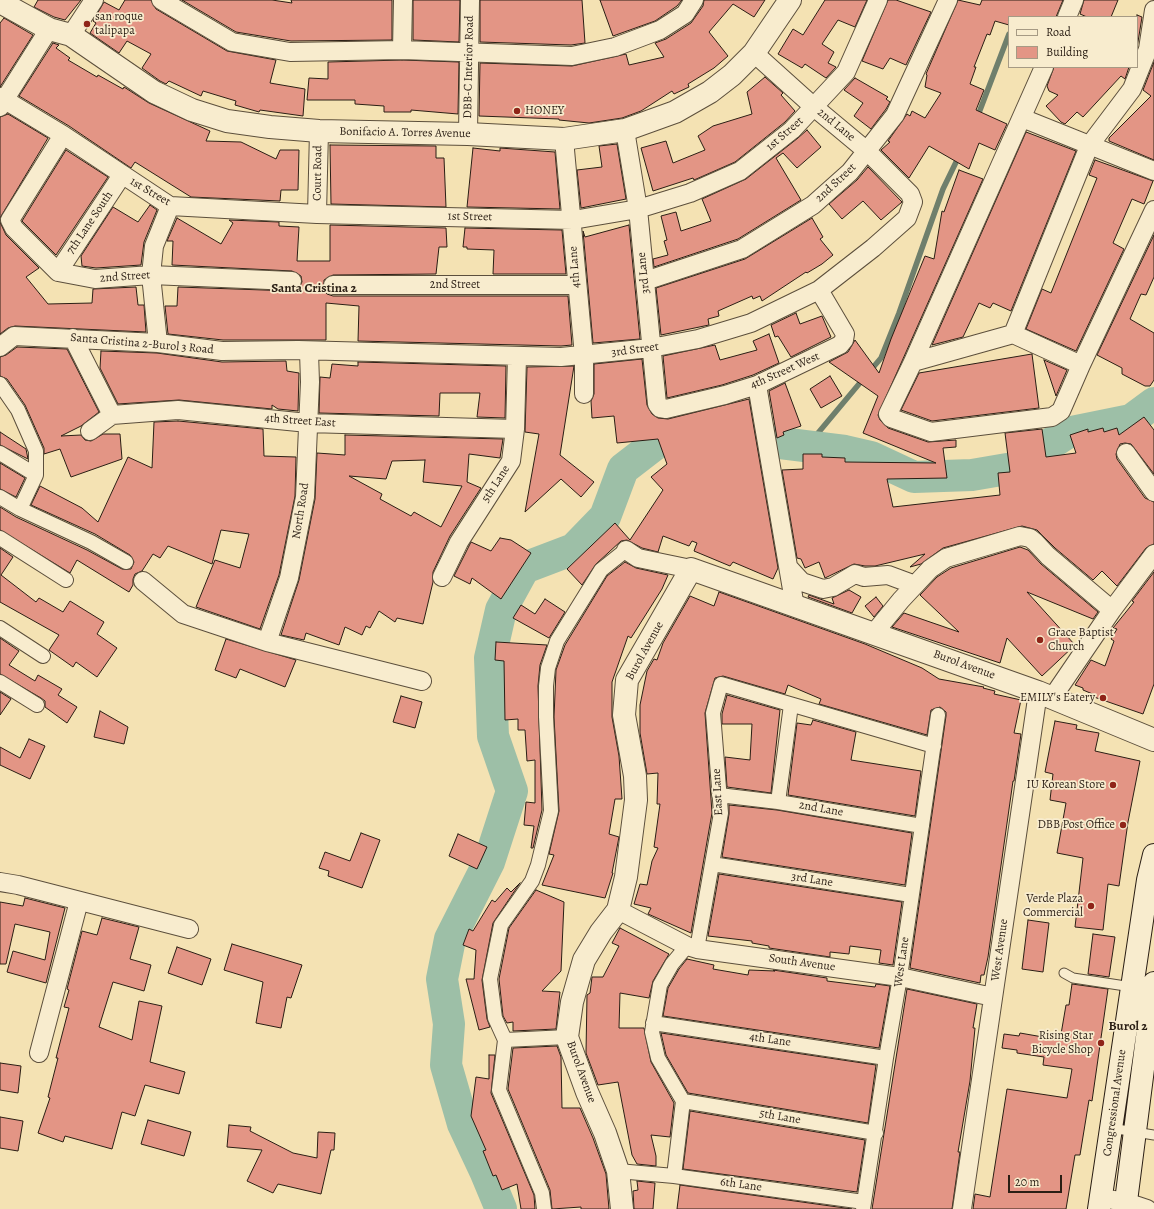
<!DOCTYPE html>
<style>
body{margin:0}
#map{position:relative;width:1154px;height:1209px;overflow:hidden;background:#f4e2b3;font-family:Alegreya,serif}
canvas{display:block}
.legend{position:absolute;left:1008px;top:16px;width:130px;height:52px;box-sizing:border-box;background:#f8ecce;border:1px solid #a69a84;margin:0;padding:5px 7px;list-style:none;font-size:12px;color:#2a1e14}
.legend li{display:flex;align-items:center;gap:8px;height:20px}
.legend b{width:20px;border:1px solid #a69a84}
.scale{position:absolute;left:1008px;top:1175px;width:54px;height:18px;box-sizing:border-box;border:2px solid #2a1e14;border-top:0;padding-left:5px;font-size:12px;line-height:14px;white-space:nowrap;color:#2a1e14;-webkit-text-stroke:3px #f8ecce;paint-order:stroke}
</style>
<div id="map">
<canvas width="1154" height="1209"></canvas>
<ul class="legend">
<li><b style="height:5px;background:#f8ecce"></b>Road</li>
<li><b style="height:11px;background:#e39585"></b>Building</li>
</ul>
<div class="scale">20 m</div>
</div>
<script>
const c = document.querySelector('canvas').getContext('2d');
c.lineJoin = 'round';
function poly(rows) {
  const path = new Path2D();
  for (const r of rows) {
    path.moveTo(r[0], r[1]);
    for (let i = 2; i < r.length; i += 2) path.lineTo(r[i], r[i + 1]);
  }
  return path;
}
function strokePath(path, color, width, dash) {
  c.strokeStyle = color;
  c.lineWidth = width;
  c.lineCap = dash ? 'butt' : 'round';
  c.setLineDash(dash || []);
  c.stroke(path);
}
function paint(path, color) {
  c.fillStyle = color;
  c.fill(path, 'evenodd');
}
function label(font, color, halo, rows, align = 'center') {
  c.font = font + ' Alegreya,serif';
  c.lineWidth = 3.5;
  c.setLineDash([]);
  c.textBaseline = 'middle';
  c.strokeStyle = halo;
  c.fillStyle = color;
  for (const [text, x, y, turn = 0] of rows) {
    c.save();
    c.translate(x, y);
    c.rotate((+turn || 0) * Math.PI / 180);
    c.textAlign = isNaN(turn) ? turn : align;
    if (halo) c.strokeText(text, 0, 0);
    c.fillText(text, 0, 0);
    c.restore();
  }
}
strokePath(poly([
 [977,118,1009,34],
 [870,371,881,358,899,313,943,189,959,156],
 [803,446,813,439,864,378]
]), '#6f7f6c', 5.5);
strokePath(poly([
 [501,1209,486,1173,463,1124,446,1065,449,1024,442,979,450,939,489,862,512,791,493,736,490,658,501,610,524,568,574,549,605,517,623,469,658,442,731,439,772,442,845,451,871,457,914,477,972,475,1013,468,1067,433,1131,420,1154,403]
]), '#9dbfa7', 32);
const building = poly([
 [38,0,81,0,65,20,54,17,34,7,38,0],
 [125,0,151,0,156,9,227,51,276,60,270,83,305,89,303,116,260,110,259,112,235,105,236,101,203,91,201,96,169,81,166,84,160,81,142,68,151,54,127,41,119,53,90,33,96,23,93,21,104,2,119,10,125,0],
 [182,0,272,0,292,3,291,0,392,0,392,40,291,41,236,32,182,0],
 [413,0,460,0,459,42,413,40,413,0],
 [480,0,582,0,585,43,571,45,480,42,480,0],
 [600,0,682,0,677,6,655,21,613,36,600,0],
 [704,0,765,0,754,17,733,4,709,32,728,56,714,68,688,84,689,87,674,94,672,91,641,111,622,118,589,123,559,120,559,119,479,116,480,63,572,66,626,54,629,65,664,57,655,43,666,39,691,23,703,6,704,0],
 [825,0,867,0,855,27,838,20,822,44,834,52,828,63,836,67,826,78,805,64,802,68,778,54,793,29,803,35,825,0],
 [888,0,896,0,931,12,906,65,890,58,883,69,862,61,888,0],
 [958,0,980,5,982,0,1063,0,1056,17,1009,17,1009,25,995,21,990,35,987,34,974,67,976,67,970,84,984,90,976,110,1007,124,995,150,979,143,969,169,929,146,909,178,881,150,890,142,888,141,907,114,910,116,912,111,925,118,941,93,925,87,927,75,926,74,958,0],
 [1084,0,1118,0,1111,17,1087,17,1080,14,1084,0],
 [1137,15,1142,17,1137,48,1137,15],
 [4,18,33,35,0,87,0,23,4,18],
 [53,43,59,45,56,48,70,58,68,60,97,77,98,75,123,89,124,87,149,103,210,131,206,141,241,142,276,159,280,150,299,150,298,190,281,190,280,201,191,197,135,162,131,168,69,126,19,96,53,43],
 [402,60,459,62,458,114,411,110,411,112,384,112,384,106,355,104,355,100,307,100,309,78,328,79,328,62,402,60],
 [1154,62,1154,160,1109,141,1109,138,1151,96,1143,90,1154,62],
 [1054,67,1129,67,1125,79,1121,76,1083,117,1077,112,1065,124,1061,122,1046,106,1058,95,1049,91,1047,86,1054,67],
 [765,77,783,93,781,95,795,111,785,122,735,162,694,180,693,178,653,191,641,148,666,141,673,163,705,150,698,136,713,126,752,114,747,92,765,77],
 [855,78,888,97,886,99,890,102,886,109,871,129,854,116,863,103,844,90,855,78],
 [8,114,48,138,0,218,0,117,8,114],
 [807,130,821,147,797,168,783,153,776,158,801,200,738,239,654,267,653,259,668,255,664,241,667,240,661,216,676,212,681,231,711,221,702,199,746,179,798,138,807,130],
 [1026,132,1076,151,1011,311,993,303,990,308,979,303,963,337,932,345,1026,132],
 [617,144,626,199,581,208,577,170,602,167,599,146,617,144],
 [330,145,436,146,436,158,444,158,446,207,331,204,330,145],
 [473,148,500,151,500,148,555,152,560,209,467,207,473,148],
 [66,150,108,177,56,255,22,221,66,150],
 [1095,160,1153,181,1144,204,1132,199,1113,243,1124,249,1076,351,1026,329,1042,289,1051,293,1097,178,1089,175,1095,160],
 [868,167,902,202,881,220,863,201,842,219,829,204,857,180,868,167],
 [959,170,983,179,878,415,880,420,888,428,928,442,956,440,956,447,943,448,947,478,887,479,893,507,1000,495,998,473,1010,472,1005,433,1042,429,1046,457,1076,453,1070,435,1088,429,1088,432,1103,428,1104,432,1117,428,1119,435,1144,417,1154,430,1154,474,1131,444,1125,443,1120,444,1116,454,1117,459,1145,498,1154,502,1154,544,1146,548,1117,586,1102,571,1093,580,1055,548,1037,530,1022,526,943,548,921,564,910,567,925,554,875,566,865,566,854,564,825,578,819,562,805,568,801,559,797,558,782,470,803,469,803,454,822,454,822,457,845,458,845,462,936,463,863,433,878,396,829,362,848,352,855,340,879,373,891,339,925,256,934,259,942,211,944,212,959,170],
 [150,205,157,210,144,242,141,265,96,268,82,266,81,256,113,207,138,222,150,205],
 [177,218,221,244,233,223,229,220,279,222,279,226,299,227,297,261,330,261,330,225,446,228,447,247,439,247,436,274,333,275,324,280,324,290,327,294,333,296,568,296,572,345,561,346,358,341,359,306,326,303,326,340,223,340,168,334,165,306,177,306,178,287,292,291,297,290,302,282,301,276,292,271,172,265,173,241,167,241,177,218],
 [812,218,823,237,820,239,833,255,822,264,807,273,806,272,762,301,760,296,753,299,752,296,718,311,719,316,708,319,709,325,661,335,656,288,745,259,812,218],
 [0,222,6,235,39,268,26,277,48,304,92,303,93,289,136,287,138,305,144,305,146,332,15,326,8,328,0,334,0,222],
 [629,225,640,339,593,343,583,231,585,237,629,225],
 [465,228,562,230,566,274,493,274,494,250,467,249,467,247,463,247,465,228],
 [1154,235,1154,277,1146,295,1141,294,1130,319,1154,333,1154,380,1150,386,1145,386,1122,374,1122,368,1097,355,1154,235],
 [796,313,800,324,822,316,831,337,791,357,778,336,775,337,771,325,796,313],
 [769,334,779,363,753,375,722,385,667,398,663,356,715,345,720,360,757,350,753,341,769,334],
 [17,347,67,349,99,412,81,426,61,436,81,435,85,440,91,441,103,434,120,434,122,459,71,477,60,449,44,454,44,448,25,405,7,379,0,376,0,357,6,355,17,347],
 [101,351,157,353,222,362,286,361,287,371,299,373,298,411,278,409,272,405,272,409,179,400,118,404,100,368,101,351],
 [1032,354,1039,408,932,421,901,410,919,373,1032,354],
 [642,359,647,405,652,414,658,418,668,419,749,399,778,568,773,579,733,562,730,566,694,551,697,543,692,541,689,546,663,536,658,552,642,548,627,540,621,541,596,564,582,585,567,569,615,523,630,540,663,490,651,477,667,464,658,439,617,443,614,416,592,418,591,401,594,394,594,364,642,359],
 [1044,360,1067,370,1056,396,1044,360],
 [358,362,506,366,505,418,477,417,480,393,440,393,439,416,319,413,320,377,330,378,332,364,358,366,358,362],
 [574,366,560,455,594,482,581,497,561,479,525,512,539,434,525,432,527,367,574,366],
 [830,376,842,396,821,408,810,389,830,376],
 [785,383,801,426,783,432,784,435,777,438,769,391,785,383],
 [178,421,263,429,264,456,296,457,295,496,279,575,260,629,196,607,215,560,240,568,249,534,221,530,212,564,168,546,160,558,153,554,142,571,135,574,133,579,133,585,129,592,77,560,70,573,0,530,0,507,16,517,87,550,122,569,131,569,134,562,130,555,95,534,31,505,40,486,82,508,98,522,128,457,152,468,154,422,178,421],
 [0,432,26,449,28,459,0,445,0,432],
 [345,435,503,439,500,458,469,454,467,482,481,488,450,536,433,572,433,582,423,624,397,618,395,622,379,611,370,628,366,626,362,635,345,627,339,645,306,633,304,640,281,635,299,580,315,499,317,453,345,455,345,435],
 [425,460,423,482,462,486,441,527,414,512,411,516,380,499,382,494,349,476,386,479,392,461,425,460],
 [0,463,25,478,16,497,0,489,0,463],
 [500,538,511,540,531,553,501,599,472,578,470,584,454,576,471,542,491,551,500,538],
 [1020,547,1028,550,1041,564,1098,612,1093,619,1027,592,1075,645,1042,676,1007,638,1000,663,892,627,904,613,959,632,920,595,937,577,951,568,1020,547],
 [0,548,13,557,1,575,36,602,39,598,63,612,70,601,104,622,97,634,117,648,97,677,76,662,73,667,49,650,59,635,0,602,0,548],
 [625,562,636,568,668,575,662,589,631,638,628,636,612,682,612,717,619,756,622,799,615,799,609,834,619,837,612,873,613,873,605,898,542,885,554,855,549,854,559,811,554,717,556,670,565,645,607,576,625,562],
 [1154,572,1154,684,1143,714,1094,697,1095,695,1083,690,1083,688,1075,685,1091,660,1105,666,1114,641,1111,639,1117,629,1113,628,1134,602,1132,601,1154,572],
 [849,590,861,597,852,613,808,597,809,595,834,604,832,598,849,590],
 [719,592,865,644,922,668,939,679,984,687,983,688,995,691,994,694,1021,700,1014,733,1021,734,1014,781,1013,781,988,957,984,975,981,975,980,983,910,968,946,716,946,712,940,707,931,710,927,735,819,704,821,699,788,685,785,694,723,676,715,678,705,713,712,813,691,933,648,914,651,908,634,904,640,884,647,885,652,861,658,848,654,847,660,804,657,804,658,773,647,774,640,733,640,705,647,671,654,659,657,660,663,643,690,596,714,606,719,592],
 [876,597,883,606,874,617,865,606,876,597],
 [545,599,565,612,549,638,513,618,521,605,535,614,545,599],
 [0,638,19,651,9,665,35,681,38,675,62,689,58,695,77,707,67,723,45,707,45,701,41,698,0,674,0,638],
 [226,639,296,660,285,687,240,669,236,678,215,670,226,639],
 [496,642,547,645,540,665,538,686,542,810,533,848,531,848,534,826,524,825,526,802,535,803,535,760,527,761,525,730,518,730,518,719,505,720,504,661,495,660,496,642],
 [0,692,11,699,0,715,0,692],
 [727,695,780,710,771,793,727,787,725,757,750,760,752,724,722,724,722,714,727,695],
 [401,696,422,702,415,728,393,722,401,696],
 [100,711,128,727,124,744,94,737,100,711],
 [813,720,856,732,851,760,921,771,915,816,788,795,797,723,811,725,813,720],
 [1055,721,1077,725,1076,729,1099,733,1095,751,1140,761,1128,822,1119,886,1108,884,1103,930,1075,927,1083,858,1057,853,1066,803,1050,800,1053,774,1045,772,1055,721],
 [29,739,45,746,30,779,0,765,0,747,20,758,29,739],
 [729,805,777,810,912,833,905,885,722,857,729,814,729,805],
 [361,833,380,840,362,888,328,876,329,871,319,868,325,852,350,861,361,833],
 [458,834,487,847,477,869,449,856,458,834],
 [719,874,902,902,893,965,879,963,881,950,850,946,849,954,830,952,830,957,769,948,769,946,752,943,752,941,708,936,719,874],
 [520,883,493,923,482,980,487,1019,490,1027,479,1030,466,979,474,979,476,950,463,945,469,929,473,931,492,900,495,902,507,888,511,892,520,883],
 [536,890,564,902,561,971,542,991,560,992,556,1029,513,1031,513,1022,507,1023,503,1016,499,979,509,928,536,890],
 [25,898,65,908,46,983,7,972,13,951,45,960,50,932,15,924,6,964,0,964,0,902,23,906,25,898],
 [102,918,139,927,130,959,151,965,144,991,113,982,99,1027,132,1040,139,1001,162,1006,150,1062,185,1072,179,1094,145,1085,135,1116,122,1112,112,1149,65,1136,63,1142,38,1133,50,1098,48,1097,58,1058,56,1058,69,1008,64,1007,69,990,67,989,82,931,97,935,102,918],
 [1028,920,1049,923,1043,972,1022,969,1028,920],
 [620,928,669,954,653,981,649,998,620,993,619,1028,644,1028,651,1062,674,1103,670,1137,651,1135,656,1156,656,1166,637,1164,632,1155,618,1082,598,1085,586,1053,587,995,590,993,592,977,603,977,619,946,612,943,620,928],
 [1093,934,1115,937,1109,977,1088,974,1093,934],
 [232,944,302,965,291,998,287,997,281,1028,256,1023,263,982,224,970,232,944],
 [177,947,211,959,202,985,168,973,177,947],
 [687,959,714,965,713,969,748,975,749,970,775,971,773,970,827,978,827,981,875,987,876,984,890,986,879,1048,663,1016,668,988,679,969,687,959],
 [1072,984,1108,989,1092,1101,1089,1100,1080,1155,1075,1155,1066,1209,973,1209,975,1194,990,1197,1007,1089,1067,1098,1072,1069,1043,1065,1044,1057,1017,1053,1017,1050,1002,1048,1004,1034,1019,1036,1020,1033,1060,1040,1066,1005,1069,1005,1072,984],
 [907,989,977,1004,973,1028,975,1028,970,1081,958,1152,960,1152,952,1209,872,1209,907,989],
 [661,1033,876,1065,868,1123,688,1093,666,1055,661,1033],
 [557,1046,561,1057,562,1108,580,1108,593,1138,606,1174,609,1209,581,1209,581,1207,552,1209,550,1190,508,1089,513,1048,557,1046],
 [489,1055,495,1055,491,1093,534,1195,535,1209,521,1209,517,1184,502,1190,496,1175,493,1176,483,1151,486,1150,471,1116,476,1077,489,1079,489,1055],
 [0,1063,21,1066,18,1093,0,1090,0,1063],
 [690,1111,865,1140,857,1192,683,1169,690,1111],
 [0,1117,23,1121,18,1151,0,1148,0,1117],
 [148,1120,191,1132,184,1156,141,1144,148,1120],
 [229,1125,251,1127,250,1131,293,1153,317,1158,318,1132,335,1133,334,1150,331,1150,321,1194,278,1184,273,1193,247,1181,262,1150,227,1147,229,1125],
 [637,1181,655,1183,653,1209,634,1209,633,1191,638,1190,637,1181],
 [680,1185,852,1209,677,1209,680,1185]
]);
paint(building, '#e39585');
strokePath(building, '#2a1e14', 1);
const service = poly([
 [1064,973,1073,978,1132,987],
 [1111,1128,1154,1135]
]);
const pedestrian = poly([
 [0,384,18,410,36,451,36,475,20,509],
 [0,453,36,475],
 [0,497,20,509,91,542,126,562],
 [0,538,66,580],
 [0,628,43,656],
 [0,682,37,705],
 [719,795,778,802,922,826],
 [778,802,791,705],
 [712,864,911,895],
 [697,949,721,813,713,713,721,684,934,746],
 [653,1023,886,1058],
 [567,1037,505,1040,495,1018,490,979,501,925,532,881,538,865,551,811,546,717,546,686,548,668,557,641,601,570,626,550],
 [505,1040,499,1090,542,1193,544,1209],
 [683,1101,876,1133],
 [618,1171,674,1176,864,1202],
 [674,1176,683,1101,658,1058,652,1032,660,985,672,964,687,946],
 [863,1209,886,1058,900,977,938,715]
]);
const minor = poly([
 [161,0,232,42,290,52,402,50,572,56,615,47,660,30,685,14,694,0],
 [1154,10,1148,49,1132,89,1089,146,1013,334,1081,365,1154,210],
 [1067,17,1074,0],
 [71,35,94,0],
 [402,50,403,0],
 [1044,67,913,362,888,414,891,418,931,432,1052,417,1061,411,1081,365],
 [0,97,63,135,170,206,317,214,573,220,638,209,690,193,740,171,792,130,846,72,878,0],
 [0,107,49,29],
 [1022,118,1154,171],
 [625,130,638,209,657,404,660,408,666,409,725,395,757,385,840,345,844,340,845,334,819,290],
 [468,134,470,0],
 [63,135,10,220,14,228,58,272,95,279,151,275,292,281],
 [564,139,584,356,584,394],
 [317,214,319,131],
 [58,272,122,175],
 [645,281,742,249,813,205,850,172,895,115,948,0],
 [333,285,576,285],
 [73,338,112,415],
 [158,343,151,275,154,246,170,206],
 [0,347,14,336,158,343,222,351,298,350,561,357,651,348,698,339,751,323,819,290,873,248,907,218,913,202,910,194,868,152,814,107,754,53],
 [913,362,1013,334],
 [757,385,795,607],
 [90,431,112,415,178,410,308,423,515,429],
 [1126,453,1154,492],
 [626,550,638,558,691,569],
 [790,569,802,582,823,589,833,587,855,574,864,577,888,575,915,585],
 [442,577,459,542,511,461,515,429,517,357],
 [143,581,183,614,267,642,422,681],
 [874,633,901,600,930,569,946,558,1020,536,1030,538,1035,542,1048,556,1112,610],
 [267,642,289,578,305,497,310,382,309,352],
 [1052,698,1112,610,1154,554],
 [0,882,18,885,189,929],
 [618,910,687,946,697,949,900,977,993,997],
 [39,1053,79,901],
 [1101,1198,1126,1202,1147,1209],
 [962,1209,1038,692]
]);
const tertiary = poly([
 [0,2,49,29,71,35,154,92,192,110,227,121,270,127,319,131,468,134,564,139,625,130,675,112,710,92,732,75,754,53,790,0],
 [622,1209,618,1171,605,1133,587,1092,567,1037,572,1002,584,960,601,932,618,910,626,877,636,800,635,776,624,715,627,680,691,569,1038,692,1154,740]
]);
const secondary = poly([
 [1099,1209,1148,880,1154,855],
 [1125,1209,1154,983]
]);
strokePath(service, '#5c4f3c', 11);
strokePath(pedestrian, '#5c4f3c', 16);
strokePath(minor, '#5c4f3c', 20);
strokePath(tertiary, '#5c4f3c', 24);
strokePath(secondary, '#2a1e14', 24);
strokePath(service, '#f8ecce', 9);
strokePath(pedestrian, '#f8ecce', 14);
strokePath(minor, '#f8ecce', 18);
strokePath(tertiary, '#f8ecce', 22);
strokePath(secondary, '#f8ecce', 22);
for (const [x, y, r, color] of [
 [87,24,4,"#8f2418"],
 [517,111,4,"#8f2418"],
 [1040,640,4,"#8f2418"],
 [1103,698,4,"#8f2418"],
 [1113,785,4,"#8f2418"],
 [1123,825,4,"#8f2418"],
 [1091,906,4,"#8f2418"],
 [1101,1043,4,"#8f2418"]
]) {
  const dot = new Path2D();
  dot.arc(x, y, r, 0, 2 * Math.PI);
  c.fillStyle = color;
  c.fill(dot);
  strokePath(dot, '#f8ecce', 1.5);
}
label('12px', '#2a1e14', '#f8ecce', [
 ["san roque",95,17,"left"],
 ["talipapa",95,31,"left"],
 ["HONEY",525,111,"left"],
 ["Grace Baptist",1048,633,"left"],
 ["Church",1048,647,"left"],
 ["EMILY's Eatery",1095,698],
 ["IU Korean Store",1105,785],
 ["DBB Post Office",1115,825],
 ["Verde Plaza",1083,899],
 ["Commercial",1083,913],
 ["Rising Star",1093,1036],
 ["Bicycle Shop",1093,1050]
], 'right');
label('12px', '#2a1e14', '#f8ecce', [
 ["DBB-C Interior Road",469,67,-89],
 ["2nd Lane",836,125,39],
 ["Bonifacio A. Torres Avenue",405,133,1],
 ["1st Street",785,134,-41],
 ["Court Road",318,173,-89],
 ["2nd Street",836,183,-43],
 ["1st Street",150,192,30],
 ["1st Street",470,217,1],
 ["7th Lane South",90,223,-56],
 ["4th Lane",575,267,-94],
 ["3rd Lane",644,273,-96],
 ["2nd Street",125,277,-4],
 ["2nd Street",455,285],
 ["Santa Cristina 2-Burol 3 Road",142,344,5],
 ["3rd Street",635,350,-8],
 ["4th Street West",785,371,-24],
 ["4th Street East",300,421,4],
 ["5th Lane",496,484,-57],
 ["North Road",301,511,-81],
 ["Burol Avenue",645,651,-61],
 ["Burol Avenue",964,665,20],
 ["East Lane",718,792,-93],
 ["2nd Lane",821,809,10],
 ["3rd Lane",812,880,9],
 ["West Avenue",1000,950,-82],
 ["West Lane",902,962,-82],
 ["South Avenue",802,963,8],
 ["4th Lane",770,1040,8],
 ["Burol Avenue",581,1072,70],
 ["Congressional Avenue",1115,1103,-82],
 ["5th Lane",780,1117,10],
 ["6th Lane",741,1185,8]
]);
label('bold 13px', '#2a1e14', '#f8ecce', [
 ["Santa Cristina 2",314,289],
 ["Burol 2",1128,1027]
]);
</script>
